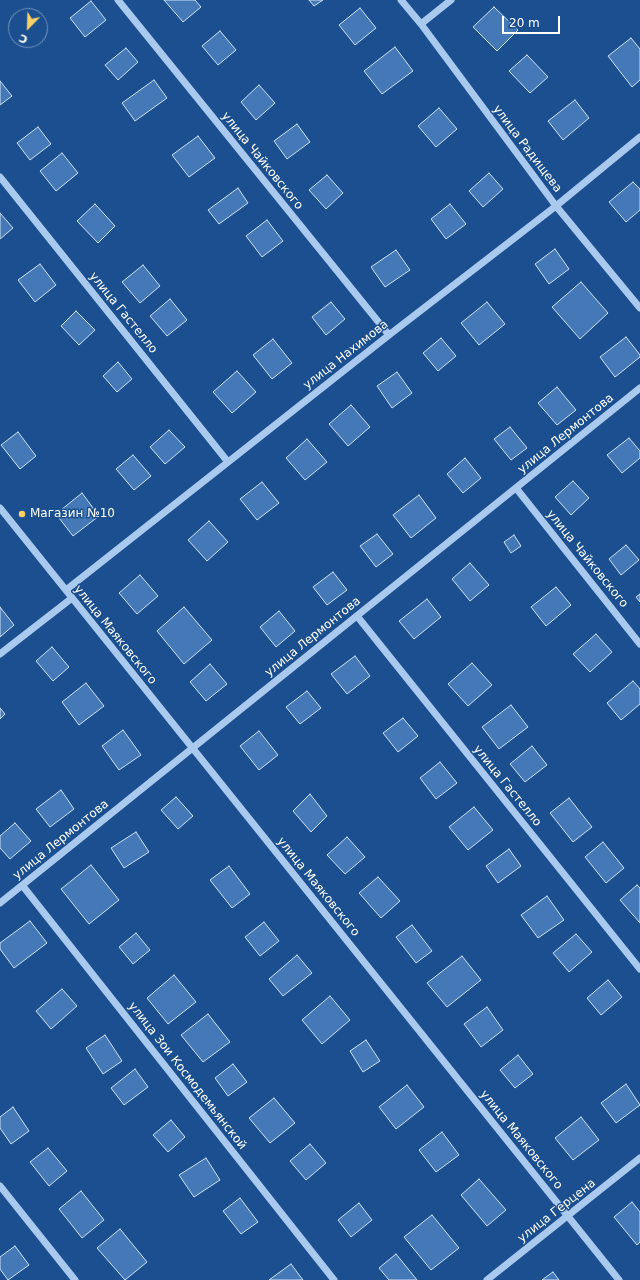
<!DOCTYPE html>
<meta charset="utf-8">
<style>
body{margin:0}
#map{position:relative;width:640px;height:1280px;overflow:hidden;background:#1b4f8f;font-family:"DejaVu Sans",sans-serif}
canvas{display:block}
.north{position:absolute;left:8px;top:8px;width:40px;height:40px;box-sizing:border-box;background:#1b4f8f;border:1px solid #7695bc;border-radius:50%;rotate:203deg;font-size:11px;font-weight:700;line-height:16px;text-align:center;color:#fff}
.north::after{content:'';display:block;margin:auto;width:14px;height:18px;background:#ffd166;clip-path:polygon(50% 0,100% 100%,50% 72%,0 100%)}
.scale{position:absolute;left:502px;top:16px;width:58px;height:18px;box-sizing:border-box;border:2px solid #fff;border-top:0;padding-left:5px;font-size:12px;line-height:14px;white-space:nowrap;color:#fff;-webkit-text-stroke:3px #1b4f8f;paint-order:stroke}
</style>
<div id="map">
<canvas width="640" height="1280"></canvas>
<div class="north">С</div>
<div class="scale">20 m</div>
</div>
<script>
const c = document.querySelector('canvas').getContext('2d');
c.lineJoin = 'round';
function paint(path, color) {
  c.fillStyle = color;
  c.fill(path, 'evenodd');
}
function poly(rows) {
  const path = new Path2D();
  for (const r of rows) {
    path.moveTo(r[0], r[1]);
    for (let i = 2; i < r.length; i += 2) path.lineTo(r[i], r[i + 1]);
  }
  return path;
}
function strokePath(path, color, width, dash) {
  c.strokeStyle = color;
  c.lineWidth = width;
  c.lineCap = dash ? 'butt' : 'round';
  c.setLineDash(dash || []);
  c.stroke(path);
}
function label(font, color, halo, rows, align = 'center') {
  c.font = font + ' "DejaVu Sans",sans-serif';
  c.lineWidth = 3;
  c.setLineDash([]);
  c.textBaseline = 'middle';
  c.strokeStyle = halo;
  c.fillStyle = color;
  for (const [text, x, y, turn = 0] of rows) {
    c.save();
    c.translate(x, y);
    c.rotate((+turn || 0) * Math.PI / 180);
    c.textAlign = isNaN(turn) ? turn : align;
    if (halo) c.strokeText(text, 0, 0);
    c.fillText(text, 0, 0);
    c.restore();
  }
}
const building = poly([
 [164,0,195,0,201,7,183,22,164,0],
 [309,0,323,0,314,6,309,0],
 [91,1,106,20,85,37,70,18,91,1],
 [494,7,518,30,497,51,473,27,494,7],
 [360,8,376,28,355,45,339,25,360,8],
 [220,31,236,50,218,65,202,46,220,31],
 [631,38,640,49,640,80,632,87,608,56,631,38],
 [395,47,413,71,382,94,364,71,395,47],
 [126,48,138,62,118,80,105,65,126,48],
 [527,55,548,77,530,93,509,71,527,55],
 [154,80,167,98,135,121,122,103,154,80],
 [0,81,12,96,0,105,0,81],
 [259,85,275,103,256,120,241,102,259,85],
 [575,100,589,118,563,140,548,121,575,100],
 [439,108,457,129,436,147,418,126,439,108],
 [297,124,310,142,287,159,274,141,297,124],
 [38,127,51,144,30,160,17,143,38,127],
 [198,136,215,158,189,177,172,155,198,136],
 [62,153,78,173,56,191,40,171,62,153],
 [489,173,503,189,483,207,469,191,489,173],
 [327,175,343,193,326,209,309,190,327,175],
 [633,182,640,189,640,210,626,222,609,202,633,182],
 [238,188,248,203,219,224,208,210,238,188],
 [95,204,115,226,98,243,77,221,95,204],
 [450,204,466,224,446,239,431,219,450,204],
 [0,213,13,228,0,239,0,213],
 [267,220,283,241,262,257,246,236,267,220],
 [555,249,569,269,549,284,535,264,555,249],
 [396,250,410,270,385,287,371,267,396,250],
 [40,264,56,285,35,302,18,280,40,264],
 [143,265,160,286,140,303,122,282,143,265],
 [581,282,608,313,580,339,552,307,581,282],
 [170,299,187,320,167,336,150,316,170,299],
 [331,302,345,319,326,335,312,317,331,302],
 [487,302,505,324,479,345,461,323,487,302],
 [76,311,95,330,79,345,61,326,76,311],
 [626,337,640,355,640,357,615,377,600,357,626,337],
 [441,338,456,356,438,371,423,353,441,338],
 [273,339,292,363,272,379,253,355,273,339],
 [118,362,132,379,117,392,103,376,118,362],
 [237,371,256,392,232,413,213,392,237,371],
 [397,372,412,393,392,408,377,386,397,372],
 [557,387,576,410,557,425,538,403,557,387],
 [351,405,370,427,348,446,329,424,351,405],
 [510,427,527,448,511,460,494,439,510,427],
 [169,430,185,447,165,464,150,447,169,430],
 [18,432,36,456,20,469,1,445,18,432],
 [629,438,640,451,640,458,622,473,607,455,629,438],
 [307,439,327,462,305,480,286,458,307,439],
 [133,455,151,476,134,490,116,469,133,455],
 [465,458,481,478,463,493,447,474,465,458],
 [573,481,589,498,571,515,555,497,573,481],
 [262,482,279,503,257,520,240,499,262,482],
 [82,493,99,516,73,536,56,514,82,493],
 [419,495,436,518,411,538,393,515,419,495],
 [209,521,228,542,207,561,188,540,209,521],
 [377,534,393,554,376,567,360,546,377,534],
 [514,535,521,546,511,553,504,542,514,535],
 [626,545,639,560,621,575,609,559,626,545],
 [470,563,489,585,470,601,452,579,470,563],
 [333,572,347,590,327,605,313,587,333,572],
 [140,575,158,596,137,614,119,593,140,575],
 [556,587,571,605,546,626,531,607,556,587],
 [640,594,640,602,636,597,640,594],
 [427,599,441,617,414,639,399,621,427,599],
 [0,607,14,625,0,637,0,607],
 [184,607,212,640,184,664,157,631,184,607],
 [279,611,295,631,276,647,260,627,279,611],
 [596,634,612,652,590,672,573,654,596,634],
 [52,647,69,667,53,681,36,661,52,647],
 [355,656,370,676,347,694,331,674,355,656],
 [472,663,492,685,468,706,448,684,472,663],
 [210,664,227,684,206,701,190,682,210,664],
 [633,681,640,689,640,704,621,720,607,703,633,681],
 [86,683,104,706,79,725,62,702,86,683],
 [307,691,321,708,300,724,286,707,307,691],
 [511,705,528,727,499,749,482,727,511,705],
 [0,708,5,714,0,719,0,708],
 [403,718,418,736,398,752,383,733,403,718],
 [123,730,141,755,119,770,102,746,123,730],
 [259,731,278,755,259,770,240,746,259,731],
 [532,746,547,765,525,782,510,764,532,746],
 [440,762,457,783,436,799,420,778,440,762],
 [61,790,74,809,50,827,36,809,61,790],
 [310,794,327,816,311,832,293,811,310,794],
 [176,797,193,816,178,829,161,810,176,797],
 [569,798,592,827,573,842,550,813,569,798],
 [474,807,493,830,468,850,449,827,474,807],
 [15,823,31,841,10,859,0,848,0,836,15,823],
 [136,832,149,852,124,868,111,848,136,832],
 [347,837,365,857,345,874,327,855,347,837],
 [603,842,624,868,606,883,585,857,603,842],
 [509,849,521,866,498,883,486,866,509,849],
 [91,865,119,900,89,924,61,889,91,865],
 [229,866,250,894,232,908,210,880,229,866],
 [378,877,400,901,381,918,359,893,378,877],
 [637,885,640,888,640,923,620,900,637,885],
 [547,896,564,920,538,938,521,915,547,896],
 [30,921,47,943,14,968,0,949,0,943,30,921],
 [264,922,279,941,260,956,245,937,264,922],
 [412,925,432,951,416,963,396,937,412,925],
 [136,933,150,950,133,964,119,947,136,933],
 [576,934,592,952,569,972,553,953,576,934],
 [297,955,312,973,283,996,269,979,297,955],
 [462,956,481,980,447,1007,427,983,462,956],
 [174,975,196,1002,168,1024,147,998,174,975],
 [608,980,622,997,601,1015,587,998,608,980],
 [62,989,77,1006,51,1029,36,1011,62,989],
 [330,996,350,1020,322,1044,302,1020,330,996],
 [487,1007,503,1030,481,1047,464,1024,487,1007],
 [208,1014,230,1042,203,1062,181,1035,208,1014],
 [105,1035,122,1061,103,1074,86,1048,105,1035],
 [366,1040,380,1061,363,1072,350,1051,366,1040],
 [518,1055,533,1074,515,1088,500,1070,518,1055],
 [233,1064,247,1082,228,1096,215,1078,233,1064],
 [135,1069,148,1087,124,1105,111,1088,135,1069],
 [626,1084,640,1105,616,1123,601,1103,626,1084],
 [407,1085,424,1107,396,1129,379,1107,407,1085],
 [274,1098,295,1123,270,1143,249,1118,274,1098],
 [13,1107,29,1131,11,1144,0,1128,0,1117,13,1107],
 [581,1117,599,1140,573,1160,555,1138,581,1117],
 [171,1120,185,1137,168,1152,153,1135,171,1120],
 [442,1132,459,1155,436,1172,419,1150,442,1132],
 [310,1144,326,1163,306,1180,290,1161,310,1144],
 [48,1148,67,1171,49,1186,30,1162,48,1148],
 [206,1158,220,1180,194,1197,179,1175,206,1158],
 [479,1179,506,1210,487,1226,461,1195,479,1179],
 [81,1191,104,1220,82,1238,59,1209,81,1191],
 [240,1198,258,1222,241,1234,223,1211,240,1198],
 [632,1202,640,1212,640,1242,637,1245,614,1217,632,1202],
 [359,1203,372,1220,351,1237,338,1220,359,1203],
 [432,1215,459,1248,431,1270,404,1237,432,1215],
 [120,1229,147,1262,125,1280,97,1248,120,1229],
 [15,1246,29,1265,8,1280,0,1269,0,1257,15,1246],
 [396,1254,417,1280,389,1280,379,1268,396,1254],
 [291,1264,303,1280,269,1280,291,1264],
 [553,1272,559,1280,542,1280,553,1272]
]);
paint(building, '#4478b7');
strokePath(building, '#cfe3fa', 1);
strokePath(poly([
 [118,0,389,335],
 [401,0,421,24,556,206,640,308],
 [421,24,451,0],
 [0,177,228,462],
 [516,488,640,644],
 [0,508,619,1280],
 [66,590,389,335,556,206,640,137],
 [357,616,640,969],
 [0,654,72,598],
 [22,885,334,1280],
 [0,903,640,388],
 [0,1186,75,1280],
 [487,1280,640,1158]
]), '#a9c9ee', 7);
for (const [x, y, r, color] of [
 [22,514,4,"#ffd166"]
]) {
  const dot = new Path2D();
  dot.arc(x, y, r, 0, 2 * Math.PI);
  c.fillStyle = color;
  c.fill(dot);
  strokePath(dot, '#1b4f8f', 1.5);
}
label('12px', '#fff', '#1b4f8f', [
 ["улица Радищева",527,149,53],
 ["улица Чайковского",262,161,51],
 ["улица Гастелло",123,313,51],
 ["улица Нахимова",346,355,-38],
 ["улица Лермонтова",566,434,-39],
 ["улица Чайковского",587,559,51],
 ["улица Маяковского",115,635,51],
 ["улица Лермонтова",313,637,-39],
 ["улица Гастелло",507,786,51],
 ["улица Лермонтова",61,840,-39],
 ["улица Маяковского",318,887,51],
 ["улица Зои Космодемьянской",187,1076,52],
 ["улица Маяковского",521,1140,51],
 ["улица Герцена",557,1211,-38]
]);
label('12px', '#fff', '#1b4f8f', [
 ["Магазин №10",30,514]
], 'left');
</script>
